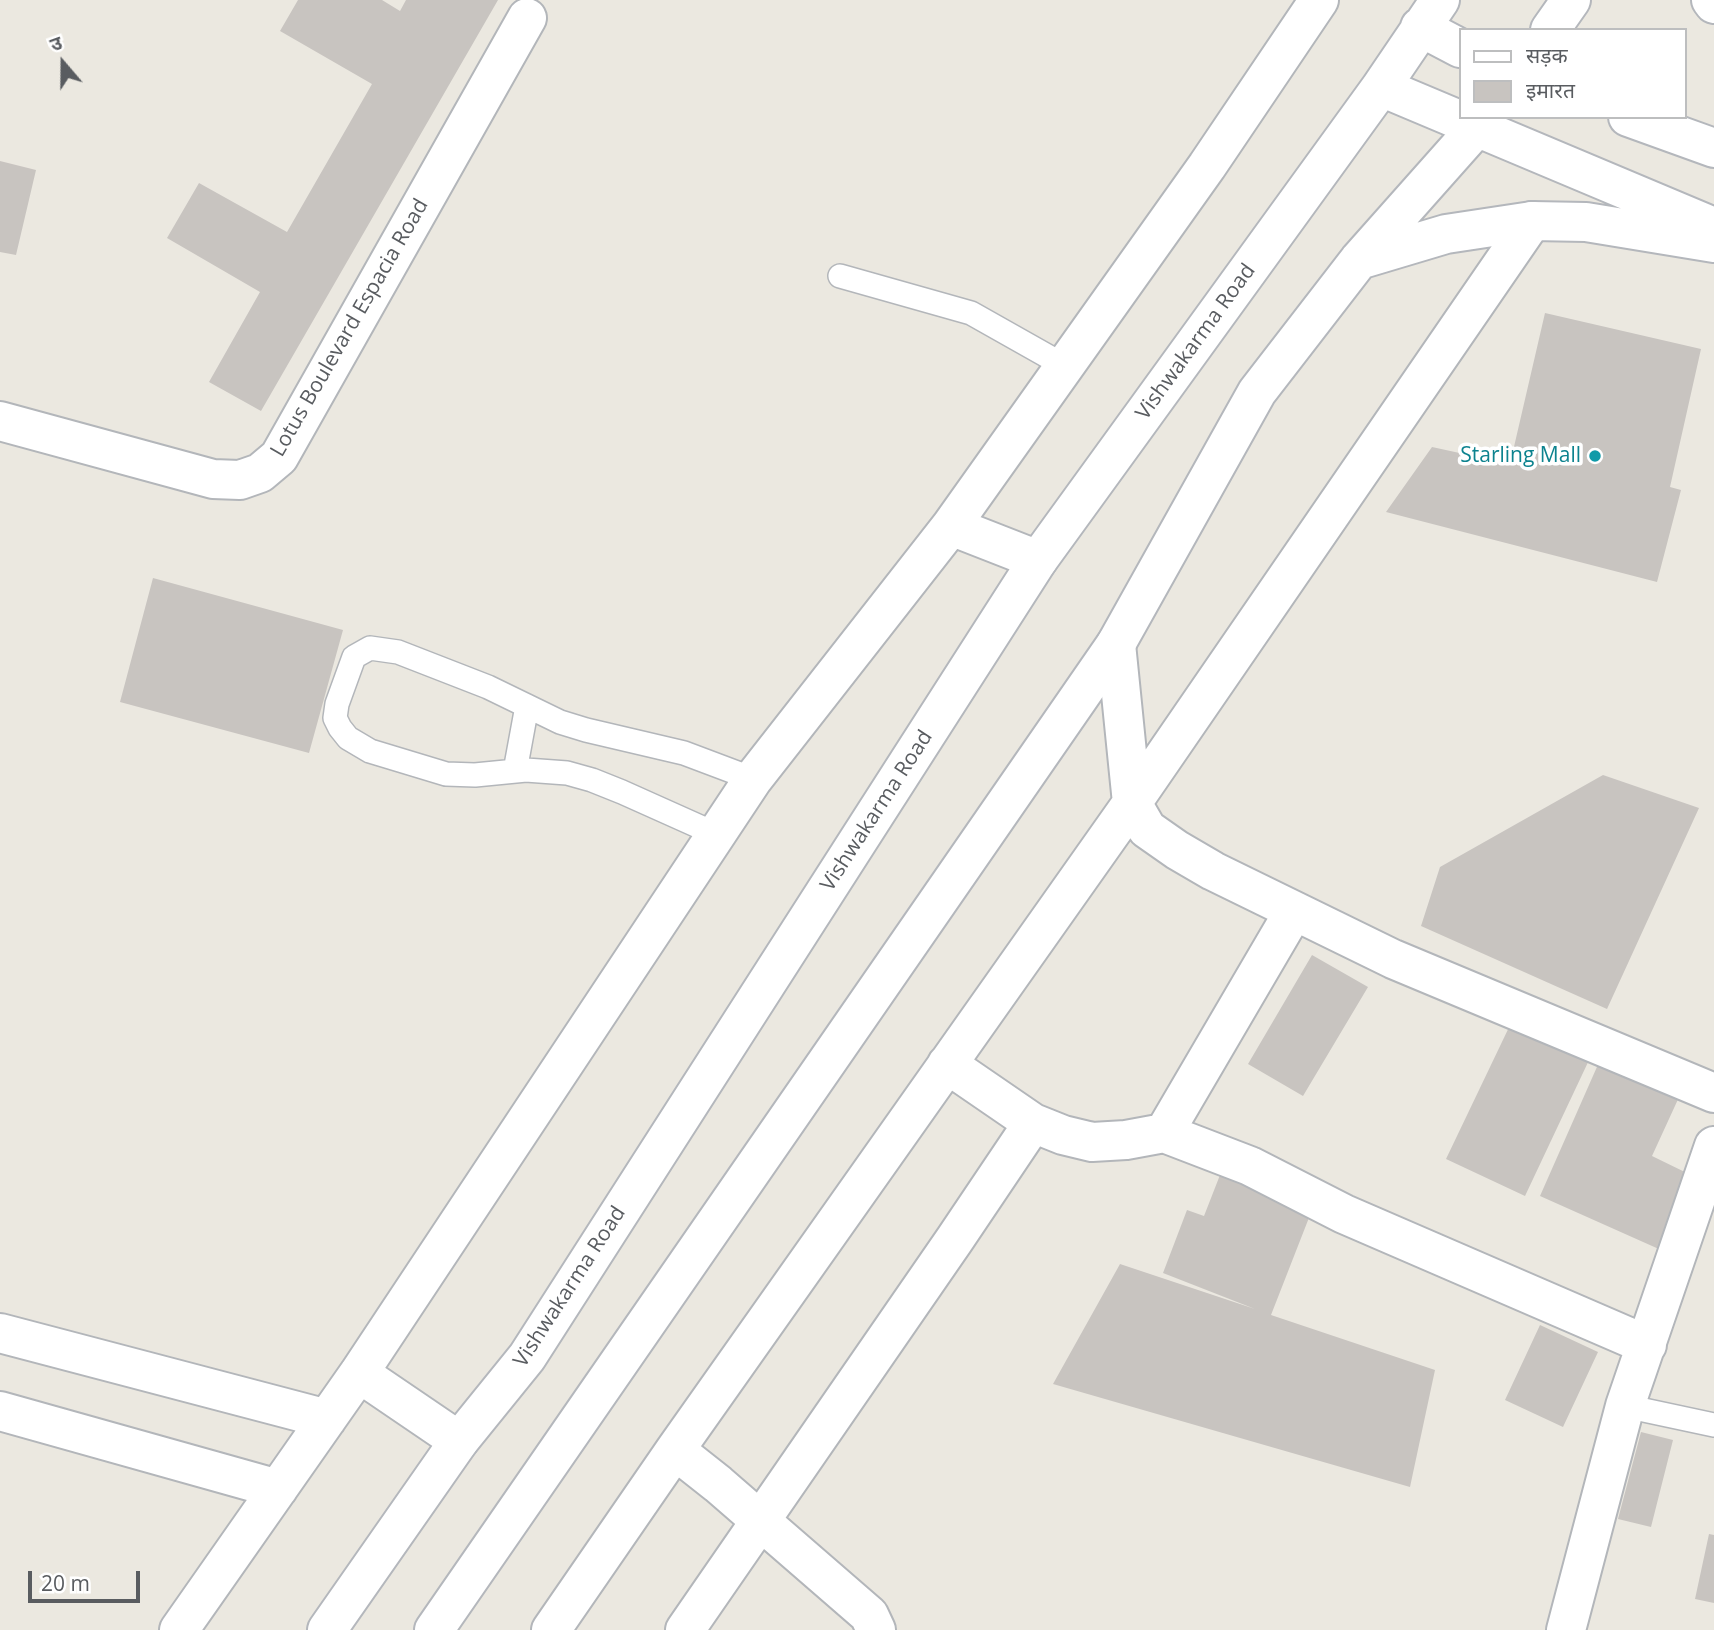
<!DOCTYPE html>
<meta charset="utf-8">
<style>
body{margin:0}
#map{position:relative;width:1714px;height:1630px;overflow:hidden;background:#ebe8e0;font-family:"Open Sans","Noto Sans Devanagari",sans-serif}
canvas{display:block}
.legend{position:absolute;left:1459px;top:28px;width:228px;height:91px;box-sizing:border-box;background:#fff;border:2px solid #bdbebf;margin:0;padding:9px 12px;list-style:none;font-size:21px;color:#595c60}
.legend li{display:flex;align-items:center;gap:14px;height:35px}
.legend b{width:35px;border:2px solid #bdbebf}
.north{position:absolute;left:28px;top:28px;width:70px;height:70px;-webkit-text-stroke:5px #fff;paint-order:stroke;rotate:340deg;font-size:19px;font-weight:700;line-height:28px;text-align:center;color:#595c60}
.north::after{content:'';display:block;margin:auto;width:24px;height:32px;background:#595c60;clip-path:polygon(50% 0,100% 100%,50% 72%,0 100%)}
.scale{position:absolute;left:28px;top:1571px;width:112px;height:32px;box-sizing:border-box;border:4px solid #595c60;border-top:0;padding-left:9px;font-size:21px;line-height:24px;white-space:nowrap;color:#595c60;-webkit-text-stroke:5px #fff;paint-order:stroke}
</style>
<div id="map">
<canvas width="1714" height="1630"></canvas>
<ul class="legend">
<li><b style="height:9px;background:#fff"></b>सड़क</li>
<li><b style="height:19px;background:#c8c4c0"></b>इमारत</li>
</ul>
<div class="north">उ</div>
<div class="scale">20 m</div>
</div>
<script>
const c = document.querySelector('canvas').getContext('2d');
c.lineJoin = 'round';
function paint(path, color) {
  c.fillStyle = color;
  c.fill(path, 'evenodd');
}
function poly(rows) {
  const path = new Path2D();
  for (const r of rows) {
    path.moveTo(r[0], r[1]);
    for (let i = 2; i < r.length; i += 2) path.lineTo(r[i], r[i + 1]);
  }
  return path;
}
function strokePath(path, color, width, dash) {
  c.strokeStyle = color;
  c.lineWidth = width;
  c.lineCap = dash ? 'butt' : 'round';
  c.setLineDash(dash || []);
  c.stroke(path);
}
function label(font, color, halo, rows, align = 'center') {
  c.font = font + ' "Open Sans",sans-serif';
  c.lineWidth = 7;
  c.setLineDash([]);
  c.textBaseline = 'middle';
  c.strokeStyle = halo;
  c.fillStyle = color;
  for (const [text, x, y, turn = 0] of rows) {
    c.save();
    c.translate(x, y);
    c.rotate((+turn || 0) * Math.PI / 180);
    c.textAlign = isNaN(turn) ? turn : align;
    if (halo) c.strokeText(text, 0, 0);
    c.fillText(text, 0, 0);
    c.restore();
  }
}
paint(poly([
 [298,0,382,0,400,11,406,0,498,0,261,411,209,382,260,292,167,238,199,183,287,232,372,84,280,31],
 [0,161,36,170,16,255,0,252],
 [1545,313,1701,349,1670,487,1681,490,1657,582,1386,512,1432,447,1510,464],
 [153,578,343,630,309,753,120,702],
 [1603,775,1699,808,1607,1009,1421,926,1440,867],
 [1312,955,1368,987,1303,1096,1248,1064],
 [1512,1021,1590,1058,1525,1196,1446,1159],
 [1600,1060,1680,1095,1652,1156,1693,1176,1670,1254,1540,1196],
 [1220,1175,1312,1210,1271,1315,1435,1370,1410,1487,1053,1384,1120,1264,1255,1309,1163,1273,1187,1210,1204,1216],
 [1540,1325,1598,1352,1563,1427,1505,1400],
 [1641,1432,1673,1440,1651,1527,1618,1519],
 [1709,1534,1714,1535,1714,1603,1695,1599]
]), '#c8c4c0');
const lane = poly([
 [840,276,971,313,1065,366],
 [515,771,527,706],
 [718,835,622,792,592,780,567,773,526,770,475,775,446,774,370,751,348,738,340,728,335,718,337,704,354,657,370,648,398,652,488,687,560,722,586,730,684,753,753,779],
 [1625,1406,1714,1425]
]);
const street = poly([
 [0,421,213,479,240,480,260,473,279,457,527,18],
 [951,526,1038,560],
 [1116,644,1132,803,1147,829,1177,850,1213,871,1393,959,1714,1093],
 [947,1064,1033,1123,1063,1135,1092,1142,1126,1140,1164,1133,1250,1166,1344,1214,1647,1345],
 [1164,1133,1294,911],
 [0,1333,327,1419],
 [359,1373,459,1441],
 [0,1411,278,1489],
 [675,1450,718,1484,869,1615,876,1630],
 [179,1630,359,1373,753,779,951,526,1207,166,1319,0],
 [551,1630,675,1450,1132,803,1532,221],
 [685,1630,955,1239,1033,1123],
 [1566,1630,1625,1406,1714,1146]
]);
const secondary = poly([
 [1711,0,1714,4],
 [1420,27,1460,48],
 [1550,30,1571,0],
 [1381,87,1714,227],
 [1628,117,1714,148],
 [1359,260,1446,234,1532,221,1586,222,1714,243],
 [327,1630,459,1441,527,1357,1038,560,1381,87,1440,0],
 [434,1630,1116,644,1257,392,1359,260,1486,117]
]);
strokePath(lane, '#b3b6ba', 26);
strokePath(street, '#b3b6ba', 42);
strokePath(secondary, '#b4b7bc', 42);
strokePath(lane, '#fff', 23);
strokePath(street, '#fff', 38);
strokePath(secondary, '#fff', 38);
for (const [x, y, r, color] of [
 [1595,456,7,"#0f9aa8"]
]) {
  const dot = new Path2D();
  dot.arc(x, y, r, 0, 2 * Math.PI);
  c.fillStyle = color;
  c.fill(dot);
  strokePath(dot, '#fff', 2.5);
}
label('21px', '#595c60', '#fff', [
 ["Lotus Boulevard Espacia Road",350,328,-60],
 ["Vishwakarma Road",1196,342,-54],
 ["Vishwakarma Road",877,811,-57],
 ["Vishwakarma Road",570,1287,-57]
]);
label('21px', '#0d838f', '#fff', [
 ["Starling Mall",1581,456]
], 'right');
</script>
